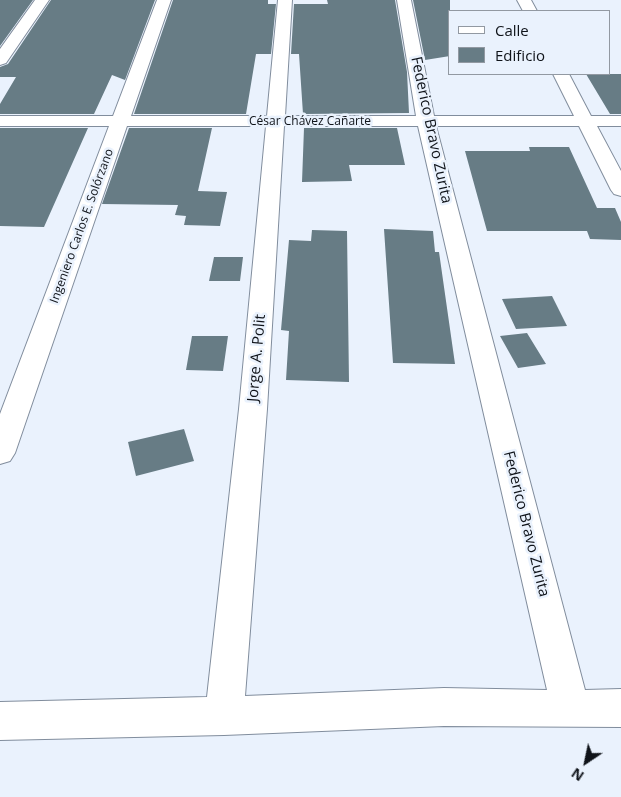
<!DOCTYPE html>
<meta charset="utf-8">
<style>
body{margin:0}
#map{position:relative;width:621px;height:797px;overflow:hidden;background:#eaf2fd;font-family:"Open Sans",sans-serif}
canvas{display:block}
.legend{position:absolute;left:448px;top:10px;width:162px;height:65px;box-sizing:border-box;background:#eaf2fd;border:1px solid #9299a2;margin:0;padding:6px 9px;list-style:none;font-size:15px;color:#0f1319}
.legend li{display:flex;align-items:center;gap:10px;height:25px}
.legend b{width:25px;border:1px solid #9299a2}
.north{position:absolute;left:561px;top:737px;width:50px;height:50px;-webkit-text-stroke:4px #eaf2fd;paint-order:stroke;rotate:214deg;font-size:14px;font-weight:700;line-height:20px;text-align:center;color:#0f1319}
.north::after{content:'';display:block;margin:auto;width:18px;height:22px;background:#0f1319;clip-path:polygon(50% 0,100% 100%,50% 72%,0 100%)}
</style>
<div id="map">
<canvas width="621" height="797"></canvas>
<ul class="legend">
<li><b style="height:6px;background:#fff"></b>Calle</li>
<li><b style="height:14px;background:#677c85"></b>Edificio</li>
</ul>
<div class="north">N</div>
</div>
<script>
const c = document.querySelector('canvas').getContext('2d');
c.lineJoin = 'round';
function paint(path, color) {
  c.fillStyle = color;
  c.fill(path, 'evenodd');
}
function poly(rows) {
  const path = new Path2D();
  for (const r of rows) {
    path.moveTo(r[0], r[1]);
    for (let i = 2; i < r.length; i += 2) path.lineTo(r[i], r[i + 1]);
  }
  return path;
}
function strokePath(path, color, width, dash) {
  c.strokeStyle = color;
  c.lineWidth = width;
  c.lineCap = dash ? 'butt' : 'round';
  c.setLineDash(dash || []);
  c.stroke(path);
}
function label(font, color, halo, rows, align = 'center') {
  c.font = font + ' "Open Sans",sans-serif';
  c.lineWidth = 5;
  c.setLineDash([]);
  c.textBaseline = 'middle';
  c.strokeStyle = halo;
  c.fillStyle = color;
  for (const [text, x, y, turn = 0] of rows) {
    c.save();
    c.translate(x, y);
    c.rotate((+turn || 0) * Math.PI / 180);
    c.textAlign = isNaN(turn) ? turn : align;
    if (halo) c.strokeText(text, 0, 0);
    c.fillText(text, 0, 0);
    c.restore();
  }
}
paint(poly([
 [0,0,33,0,0,46],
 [51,0,155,0,125,80,112,75,94,114,0,114,0,104,16,77,0,77,0,67,8,64],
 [173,0,268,0,268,4,276,4,271,54,256,54,246,114,134,114],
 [327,0,395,0,407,72,409,113,303,114,299,54,291,54,294,4,328,4],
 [413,0,450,0,450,56,425,60],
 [586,74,621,74,621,114,610,114],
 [0,128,88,128,44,227,0,226],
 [129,128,212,128,198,191,227,192,220,226,184,225,186,216,175,215,178,205,102,204],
 [304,128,397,128,405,165,349,165,352,181,302,182],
 [529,147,569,147,597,208,615,208,621,222,621,240,590,239,587,231,487,231,465,151,530,151],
 [384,229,433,231,435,252,439,252,455,364,393,363],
 [312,230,347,231,349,382,286,380,289,331,281,330,289,240,311,241],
 [214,257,243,257,240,281,209,281],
 [552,296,567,326,516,329,502,299],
 [527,333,546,364,518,368,500,336],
 [192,336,228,336,223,371,186,370],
 [184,429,194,461,136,476,128,442]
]), '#677c85');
const minor = poly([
 [35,0,49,0,6,63,0,65,0,49,35,0],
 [157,0,171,0,131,116,267,116,278,0,292,0,285,116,416,116,397,0,411,0,434,116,574,116,553,74,569,74,591,116,621,116,621,126,597,126,621,171,621,196,614,194,611,190,579,126,436,126,585,690,621,689,621,727,444,726,224,735,0,740,0,702,207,697,239,409,266,126,127,126,15,453,10,461,0,464,0,414,109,126,0,126,0,116,113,116,157,0],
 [284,126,418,126,547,690,444,688,245,696,267,409,284,126],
 [517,0,531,0,537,11,523,11,517,0]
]);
strokePath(minor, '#818d9d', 2);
paint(minor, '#fff');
label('12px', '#0f1319', '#eaf2fd', [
 ["César Chávez Cañarte",310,122],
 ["Ingeniero Carlos E. Solórzano",82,226,-70]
]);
label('15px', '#0f1319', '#eaf2fd', [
 ["Federico Bravo Zurita",431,130,78],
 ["Jorge A. Polit",257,358,-85],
 ["Federico Bravo Zurita",526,524,76]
]);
</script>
